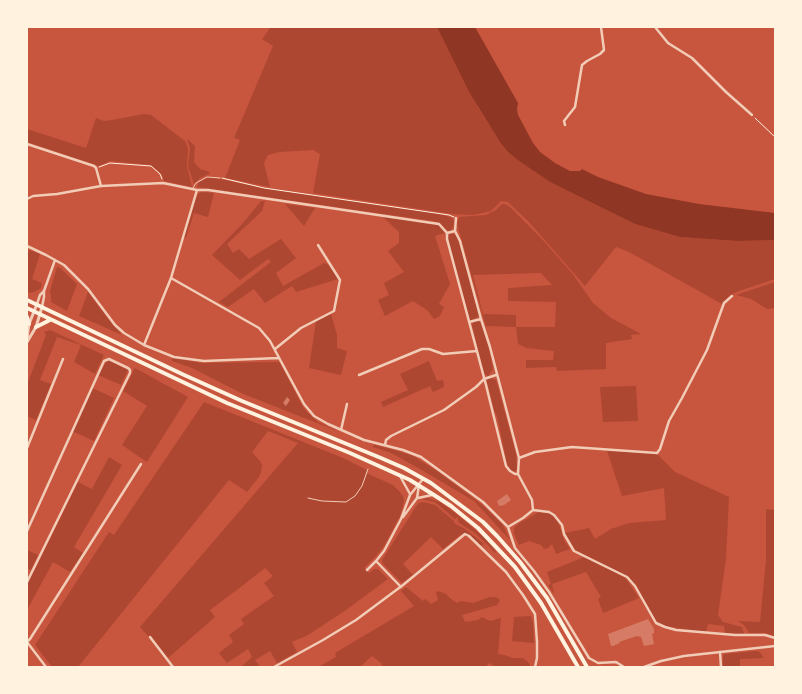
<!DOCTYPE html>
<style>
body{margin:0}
#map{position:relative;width:802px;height:694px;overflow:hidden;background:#c8553d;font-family:"Source Sans 3",sans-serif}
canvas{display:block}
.frame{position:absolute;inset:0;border:28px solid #fff3e0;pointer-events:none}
</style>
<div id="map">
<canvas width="802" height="694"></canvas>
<div class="frame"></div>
</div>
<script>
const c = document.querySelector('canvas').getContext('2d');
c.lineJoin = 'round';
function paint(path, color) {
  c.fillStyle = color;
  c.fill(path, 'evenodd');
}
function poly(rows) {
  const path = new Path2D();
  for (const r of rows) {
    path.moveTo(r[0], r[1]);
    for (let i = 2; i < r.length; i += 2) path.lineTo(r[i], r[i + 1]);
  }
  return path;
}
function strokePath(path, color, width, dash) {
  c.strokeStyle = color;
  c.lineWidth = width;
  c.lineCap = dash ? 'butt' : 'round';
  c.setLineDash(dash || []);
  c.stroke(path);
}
paint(poly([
 [271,27,437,27,469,92,484,117,508,152,519,161,550,182,635,224,680,237,737,241,775,240,775,279,739,291,730,295,722,304,629,252,616,247,585,286,529,222,508,202,501,201,491,211,483,213,472,215,453,214,313,193,320,154,313,150,280,152,268,155,264,163,270,187,225,178,240,140,234,138,273,46,262,39],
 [144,114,151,115,185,141,188,149,187,166,192,187,164,181,162,174,151,165,110,161,99,166,27,142,27,129,86,148,96,118,104,121,112,120],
 [187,139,195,146,194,162,200,169,210,172,209,174,200,178,194,184,188,166,190,148],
 [209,177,264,188,441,214,452,218,454,221,453,227,450,231,447,230,440,223,433,221,197,187,199,182],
 [201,192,214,193,208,217,194,213,186,238,184,237,197,195],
 [261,201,265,201,262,211,227,244,233,253,239,249,249,259,281,239,296,258,276,273,283,286,324,263,329,265,338,279,296,292,292,286,265,303,254,289,228,307,219,302,271,262,268,259,240,280,212,255,244,222],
 [285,204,315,208,304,226],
 [502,204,505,204,510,207,541,238,572,273,593,303,611,318,641,334,631,335,632,339,606,343,606,369,557,371,556,367,526,368,526,360,553,360,554,351,527,348,518,344,516,327,488,326,486,327,457,224,459,217,486,215,496,210],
 [541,273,552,285,508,288,508,301,556,302,555,327,516,327,516,315,483,314,473,275],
 [383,217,432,224,440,226,444,231,445,233,435,236,450,284,439,304,444,307,440,316,434,319,427,310,413,301,385,316,378,300,389,295,384,283,404,272,388,251,399,243,399,232],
 [450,234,453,234,457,236,459,241,479,316,470,321,449,245,447,238],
 [29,250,40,254,32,279,42,283,41,288,34,292,30,293,27,292,27,255],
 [57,267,59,267,77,284,67,311,51,302,51,295,50,291],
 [775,282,775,308,767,309,751,299,736,295],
 [88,292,113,325,122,335,79,316],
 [331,314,337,335,337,348,347,351,341,375,309,368,316,321],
 [474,321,478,321,482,324,488,343,493,369,488,376,484,374,472,325],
 [50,330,104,355,95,374,74,362,81,345,57,337,40,380,51,384,36,420,27,416,27,385,46,335,44,332],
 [172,358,202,363,278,362,280,363,302,405,306,411,318,422,340,432,241,393,192,368,172,361],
 [107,361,110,361,128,370,121,385,98,375],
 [429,361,437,381,443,380,444,387,433,392,430,386,383,407,381,402,408,390,400,374],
 [135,368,188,397,147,462,122,445,147,406,123,391],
 [491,378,496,380,516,454,517,469,514,472,511,471,507,464,497,416,494,410,487,382,487,379],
 [636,386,638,421,603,422,600,387],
 [92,388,114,398,94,441,72,431],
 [204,402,343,458,367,470,366,473,393,485,399,491,403,496,404,501,401,514,384,546,377,555,364,568,369,573,374,569,378,569,388,579,346,610,308,635,292,642,297,652,277,663,270,651,255,660,260,667,241,667,252,657,248,649,227,663,219,653,233,642,229,635,244,624,241,619,274,596,264,583,273,576,265,568,242,586,210,610,215,617,168,658,150,635,149,637,140,627,298,443,268,431,252,452,260,461,262,465,261,472,259,477,247,492,229,480,78,667,52,667,35,645,109,532,114,535],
 [374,445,395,450,413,456,440,473,485,507,503,525,510,540,474,501,420,469,391,453,373,447],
 [607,451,653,453,658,455,675,472,729,497,726,559,718,615,723,622,742,627,744,634,725,633,724,626,708,624,706,632,664,626,657,622,629,577,575,550,567,539,565,533,589,528,595,539,611,529,629,523,666,520,664,488,622,496],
 [109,457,122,465,74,547,83,553,70,572,53,562,27,610,27,585,78,482,92,489],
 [427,498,440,502,455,513,485,538,496,552,495,553,488,545,475,533,458,522,458,517,455,519,435,502,422,499],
 [423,502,435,505,454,521,454,523,465,529,484,544,481,546,469,534,464,533,460,535,443,549,431,537,403,564,413,575,402,583,383,564,382,560,415,508,419,503],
 [766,509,775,510,775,636,765,633,749,633,744,625,738,621,760,622,766,560],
 [539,512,551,514,558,521,564,540,570,549,556,554,552,544,548,548,544,549,541,545,529,541,519,545,514,534,514,528,518,524],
 [27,550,38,555,31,570,27,568],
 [584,557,625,577,639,598,603,613,598,599,601,597,586,572,552,584,554,594,548,585,551,584,547,572],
 [406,587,423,601,425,599,431,604,438,600,436,593,438,591,446,594,451,599,457,603,461,601,473,603,490,597,496,597,500,600,497,605,462,615,465,622,478,620,482,617,490,621,501,618,498,654,505,655,512,658,523,658,528,662,530,665,529,667,495,667,489,663,486,667,383,667,381,663,372,656,360,667,318,667,336,657,335,653,414,606,401,591],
 [531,616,533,623,534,643,512,641,514,617],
 [756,651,760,652,764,658,740,659,740,667,723,667,723,656,724,654]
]), '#ae4732');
paint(poly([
 [437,27,475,27,518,103,517,109,518,115,533,143,540,152,555,163,570,171,580,171,582,169,598,177,646,194,699,204,775,213,775,240,737,241,680,237,635,224,550,182,519,161,508,152,500,142,469,92]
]), '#8f3625');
paint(poly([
 [287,397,290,400,286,406,283,403],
 [507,494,511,500,504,505,499,506,497,501],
 [648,619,654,629,654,633,652,634,654,644,644,646,641,637,637,636,619,642,620,643,613,646,611,646,608,634]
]), '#d67c66');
strokePath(poly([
 [755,118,775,137],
 [99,167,110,163,151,166,160,174,162,179],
 [222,178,264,188,449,215,454,217]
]), '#fff3e0', 1);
strokePath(poly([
 [193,188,196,183,207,177,220,178],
 [308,498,322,501,346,502,355,496,362,486,368,469]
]), '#f1ccb7', 1);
strokePath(poly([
 [655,27,668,43,692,58,726,92,752,115],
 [565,125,564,121,575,107,582,65,587,61,600,54,604,50,601,27],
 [27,144,94,166,96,168,101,186],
 [27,199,33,196,57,194,101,186,163,183,197,190,208,190,439,224,447,233,447,239,486,385,506,466,510,471,515,474,518,474,532,500,533,510,523,518,508,527],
 [455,231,460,241,481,319,490,347,519,458,518,474],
 [455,231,456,218],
 [447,233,455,231],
 [27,246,46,255,64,265,88,289,115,325,124,333,144,345,174,357,204,361,279,358],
 [171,278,259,328,270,341,304,404,314,416,328,424,364,440,403,450,421,457,483,502,508,527,515,548,534,571,549,592,589,658,598,663,616,662,624,667],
 [37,304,40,295,44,291,55,260],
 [42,307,44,297,44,292],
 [469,322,481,319],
 [144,345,171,278,197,190],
 [275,349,301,328,334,311,340,280,318,245],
 [359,375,422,349,429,349,443,354,477,351],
 [341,430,347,404],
 [385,445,386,440,391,436,444,410,476,387,484,379,496,375],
 [27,448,63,359],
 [519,458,535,452,572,447,657,453,660,449,669,421,682,398,707,350,724,303,732,296],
 [400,476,410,494],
 [418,498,432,495],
 [533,510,549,512,554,515,562,525,564,534,574,551,627,577,635,586,656,623,665,627,676,630,735,635,765,635,775,638],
 [403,517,417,498,419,485],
 [27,531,104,361,109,359,128,368,130,370,130,373,27,582],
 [367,570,376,561],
 [401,587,376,561,384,551,401,519,410,495,423,479],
 [150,637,173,667],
 [27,642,30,639,141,464],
 [27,642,46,667],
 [720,652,721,667],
 [274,667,323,640,356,620,403,585,465,534,469,536,506,572,523,595,535,614,537,642,537,658,535,667],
 [644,667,661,661,684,656,775,646]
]), '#f1ccb7', 2.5);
strokePath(poly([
 [27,338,29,324,37,304],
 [27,342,36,327,42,307]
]), '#f1ccb7', 3);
strokePath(poly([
 [27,300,182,374,242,401,381,458,404,468,431,483,483,522,497,536,520,562,547,598,587,667],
 [27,308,227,403,350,453,410,480,434,495,451,506,478,528,515,567,541,603,578,667],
 [27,317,29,324],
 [36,327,50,320]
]), '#fff3e0', 4);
</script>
